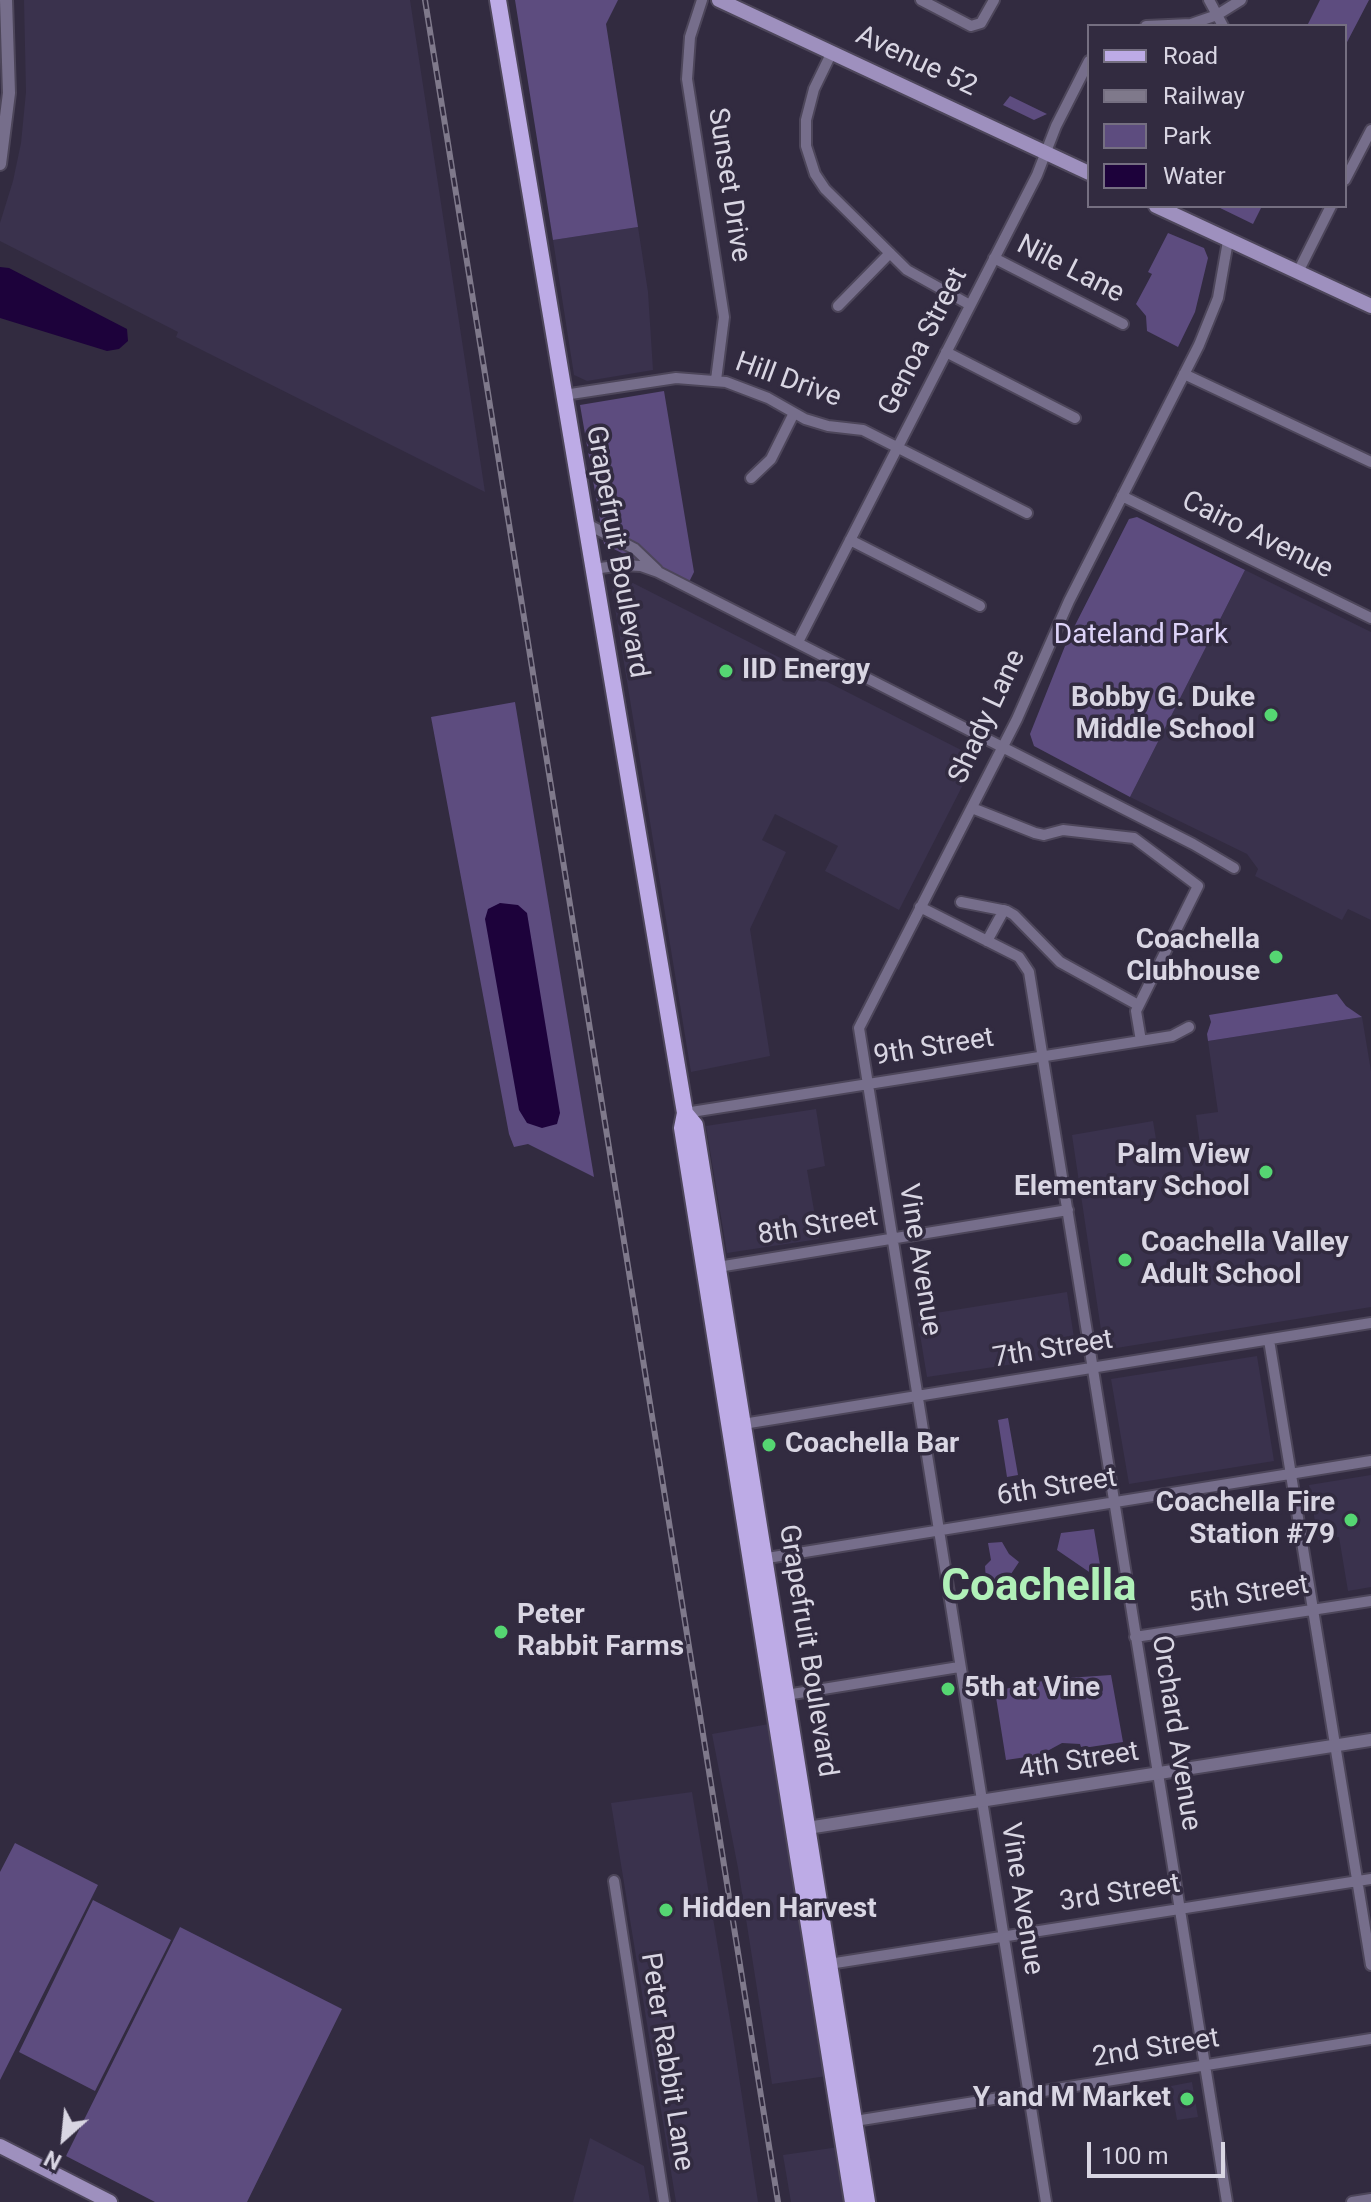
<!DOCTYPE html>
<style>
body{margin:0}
#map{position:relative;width:1371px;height:2202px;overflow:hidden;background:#322b40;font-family:Roboto,sans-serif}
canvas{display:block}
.legend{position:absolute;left:1087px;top:24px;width:260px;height:184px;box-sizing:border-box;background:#322b40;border:2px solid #756f81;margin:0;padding:10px 14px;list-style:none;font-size:24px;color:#d9d6e3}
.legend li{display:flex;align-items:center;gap:16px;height:40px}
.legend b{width:40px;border:2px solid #756f81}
.north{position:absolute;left:24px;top:2098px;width:80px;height:80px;-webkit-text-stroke:6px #322b40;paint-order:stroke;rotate:207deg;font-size:22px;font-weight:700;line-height:32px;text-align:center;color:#d9d6e3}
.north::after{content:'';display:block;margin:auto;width:28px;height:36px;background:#d9d6e3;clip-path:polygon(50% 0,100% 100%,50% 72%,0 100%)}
.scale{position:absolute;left:1087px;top:2142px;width:138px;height:36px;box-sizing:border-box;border:4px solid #d9d6e3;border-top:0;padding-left:10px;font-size:24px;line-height:28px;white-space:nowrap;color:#d9d6e3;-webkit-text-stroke:6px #322b40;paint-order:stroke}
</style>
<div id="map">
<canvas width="1371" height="2202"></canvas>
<ul class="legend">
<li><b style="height:10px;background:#bdabe6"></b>Road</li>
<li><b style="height:10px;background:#7f798b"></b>Railway</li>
<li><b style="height:22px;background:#5d4c7f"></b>Park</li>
<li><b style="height:22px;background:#1d023b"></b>Water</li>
</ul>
<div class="north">N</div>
<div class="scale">100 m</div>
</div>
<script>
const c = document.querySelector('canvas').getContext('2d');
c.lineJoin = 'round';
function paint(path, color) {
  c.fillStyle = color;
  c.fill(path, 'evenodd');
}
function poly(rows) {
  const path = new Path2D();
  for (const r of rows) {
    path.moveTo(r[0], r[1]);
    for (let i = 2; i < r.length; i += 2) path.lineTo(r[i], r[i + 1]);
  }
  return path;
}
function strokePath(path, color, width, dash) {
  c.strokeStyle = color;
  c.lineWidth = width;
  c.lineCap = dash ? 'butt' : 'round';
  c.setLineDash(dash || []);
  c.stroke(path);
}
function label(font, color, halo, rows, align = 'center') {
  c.font = font + ' Roboto,sans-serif';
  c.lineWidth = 7;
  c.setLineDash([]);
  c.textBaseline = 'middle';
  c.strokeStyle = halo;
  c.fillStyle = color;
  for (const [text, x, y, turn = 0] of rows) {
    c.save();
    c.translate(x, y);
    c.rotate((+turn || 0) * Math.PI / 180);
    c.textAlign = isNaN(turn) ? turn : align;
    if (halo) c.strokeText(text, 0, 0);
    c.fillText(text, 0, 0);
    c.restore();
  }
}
paint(poly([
 [24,0,410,0,485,492,176,337,178,332,0,241,0,223,13,181,21,143,26,92],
 [638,227,648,292,653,370,587,381,574,375,553,240],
 [1245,570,1371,632,1371,920,1348,909,1342,920,1255,876,1258,869,1247,854,1130,797],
 [623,583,633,583,967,753,972,767,899,910,825,871,838,846,775,814,762,840,786,852,750,929,770,1056,691,1072,612,590,615,585],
 [1362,1017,1371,1071,1371,1307,1104,1350,1072,1135,1153,1121,1158,1151,1200,1145,1196,1115,1218,1112,1208,1041],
 [816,1109,825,1166,807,1170,819,1239,727,1253,706,1126],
 [1067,1292,1076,1351,1074,1355,927,1377,917,1316],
 [1257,1356,1274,1461,1129,1484,1111,1379],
 [1371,1475,1371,1587,1348,1591,1339,1537,1318,1540,1309,1485],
 [769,1724,827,2076,772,2084,738,1868,712,1734],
 [692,1792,734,2044,758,2202,676,2202,611,1803],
 [1192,2082,1198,2117,1177,2120,1171,2086],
 [590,2138,644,2166,650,2202,573,2202],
 [839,2147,847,2202,791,2202,783,2155]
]), '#3a324d');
paint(poly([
 [515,0,618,0,606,24,638,227,553,240],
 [1320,0,1369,0,1345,46,1345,26,1307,26],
 [1010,96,1047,114,1034,120,1003,105],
 [1216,206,1262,206,1253,224],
 [1168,233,1204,248,1208,258,1195,312,1178,347,1147,331,1146,316,1136,304,1152,274,1148,272],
 [664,391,694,572,687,586,604,544,580,405],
 [1137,517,1245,570,1130,797,1034,746,1030,734,1067,641,1129,519],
 [515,702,594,1177,528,1144,514,1147,509,1134,431,717],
 [1337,994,1346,1006,1362,1017,1208,1041,1207,1034,1211,1022,1209,1015],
 [1008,1418,1018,1475,1007,1477,998,1420],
 [1094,1529,1102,1577,1095,1576,1057,1550,1061,1533],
 [1002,1542,1009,1554,1019,1562,1003,1586,995,1580,986,1581,985,1566,991,1560,988,1543],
 [1111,1675,1123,1742,1090,1747,1081,1747,1080,1744,1062,1743,1040,1755,1006,1760,995,1691,1052,1679],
 [15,1843,98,1885,0,2080,0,1872],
 [93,1900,171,1940,95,2091,19,2052],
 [180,1927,342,2009,247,2202,155,2202,66,2156]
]), '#5d4c7f');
paint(poly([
 [0,267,9,268,127,329,128,341,119,349,107,351,0,318],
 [500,903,518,905,527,913,560,1113,557,1124,542,1128,527,1123,519,1110,485,919,488,909]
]), '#1d023b');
const minor = poly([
 [702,0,690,37,687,79,724,317,716,380],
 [921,0,971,26,981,23,994,0],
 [1209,0,1223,26],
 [1146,26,1191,24,1217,15,1241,0],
 [832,52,814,89,806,120,806,146,815,174,825,189,907,270,970,305],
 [1345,180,1371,130],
 [994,258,1123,324],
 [1298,272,1331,206],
 [838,306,890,253],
 [946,352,1075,418],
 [1184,374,1371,462],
 [564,395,676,378,726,382,768,398,805,419,828,426,863,430,1027,513],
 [751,478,771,459,794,413],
 [1122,496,1371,618],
 [585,523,635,549,657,570],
 [850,540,980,606],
 [593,569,623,565,641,566,658,572,1193,844,1234,868],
 [798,642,1037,175,1056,126,1089,61],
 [972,808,1035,833,1044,835,1063,830,1134,838,1198,886,1136,1011,1141,1041],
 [961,902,1007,911,1014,915,1060,962,1138,1005],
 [920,907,1019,957,1029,972,1227,2202],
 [987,941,1004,910],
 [685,1113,1172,1036,1189,1027],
 [718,1267,1068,1210],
 [1269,1340,1371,1965],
 [743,1424,1371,1323],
 [761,1559,1371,1461],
 [1135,1637,1371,1601],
 [786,1695,959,1667],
 [614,1881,664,2202],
 [829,1964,1371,1879],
 [855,2121,1371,2039],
 [1046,2202,859,1028,1017,719,1069,601,1199,345,1218,298,1228,241],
 [1352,2202,1371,2199]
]);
const tertiary = poly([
 [0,164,9,93,6,0],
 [801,1829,1371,1740]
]);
const secondary = poly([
 [719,0,1089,173],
 [1156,206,1371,306],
 [0,2146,110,2202]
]);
const primary = poly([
 [498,0,685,1113,682,1128,853,2202],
 [685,1113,695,1125,867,2202]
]);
strokePath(minor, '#4d465a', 14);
strokePath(tertiary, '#4d465a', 16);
strokePath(secondary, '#4d465a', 18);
strokePath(primary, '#4d465a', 20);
strokePath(minor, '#766e8b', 10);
strokePath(tertiary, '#766e8b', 12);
strokePath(secondary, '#9e90be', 14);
strokePath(primary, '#bdabe6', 16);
const rail = poly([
 [425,0,778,2202]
]);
strokePath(rail, '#7f798b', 6);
strokePath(rail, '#322b40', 3, [9]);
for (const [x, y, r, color] of [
 [726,671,8,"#55d672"],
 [1271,715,8,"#55d672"],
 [1276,957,8,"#55d672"],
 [1266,1172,8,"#55d672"],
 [1125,1260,8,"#55d672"],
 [769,1445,8,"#55d672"],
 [1351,1520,8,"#55d672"],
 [501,1632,8,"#55d672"],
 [948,1689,8,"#55d672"],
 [666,1910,8,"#55d672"],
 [1187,2099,8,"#55d672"]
]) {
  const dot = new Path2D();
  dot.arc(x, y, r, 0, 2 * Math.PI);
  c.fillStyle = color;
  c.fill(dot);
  strokePath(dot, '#322b40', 3);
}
label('28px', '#d9d6e3', '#322b40', [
 ["Avenue 52",916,62,25],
 ["Sunset Drive",728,185,81],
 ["Nile Lane",1070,270,27],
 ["Genoa Street",924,342,-63],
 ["Hill Drive",788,381,20],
 ["Cairo Avenue",1257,536,26],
 ["Grapefruit Boulevard",616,552,80],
 ["Shady Lane",988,717,-65],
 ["9th Street",934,1048,-9],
 ["8th Street",818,1227,-9],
 ["Vine Avenue",919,1260,81],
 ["7th Street",1053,1350,-9],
 ["6th Street",1057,1488,-9],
 ["5th Street",1249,1595,-9],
 ["Grapefruit Boulevard",807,1651,81],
 ["Orchard Avenue",1175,1733,81],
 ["4th Street",1079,1762,-9],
 ["3rd Street",1120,1894,-9],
 ["Vine Avenue",1021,1899,81],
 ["2nd Street",1156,2049,-9],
 ["Peter Rabbit Lane",666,2062,81]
]);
label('28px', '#ded4f9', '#322b40', [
 ["Dateland Park",1141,636]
]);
label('bold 28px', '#d9d6e3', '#322b40', [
 ["IID Energy",742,671],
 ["Bobby G. Duke",1255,699,"right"],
 ["Middle School",1255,731,"right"],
 ["Coachella",1260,941,"right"],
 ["Clubhouse",1260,973,"right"],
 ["Palm View",1250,1156,"right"],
 ["Elementary School",1250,1188,"right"],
 ["Coachella Valley",1141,1244],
 ["Adult School",1141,1276],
 ["Coachella Bar",785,1445],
 ["Coachella Fire",1335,1504,"right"],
 ["Station #79",1335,1536,"right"],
 ["Peter",517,1616],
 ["Rabbit Farms",517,1648],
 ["5th at Vine",964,1689],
 ["Hidden Harvest",682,1910],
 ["Y and M Market",1171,2099,"right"]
], 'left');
label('bold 44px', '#b0f0b8', '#322b40', [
 ["Coachella",1039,1589]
]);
</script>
